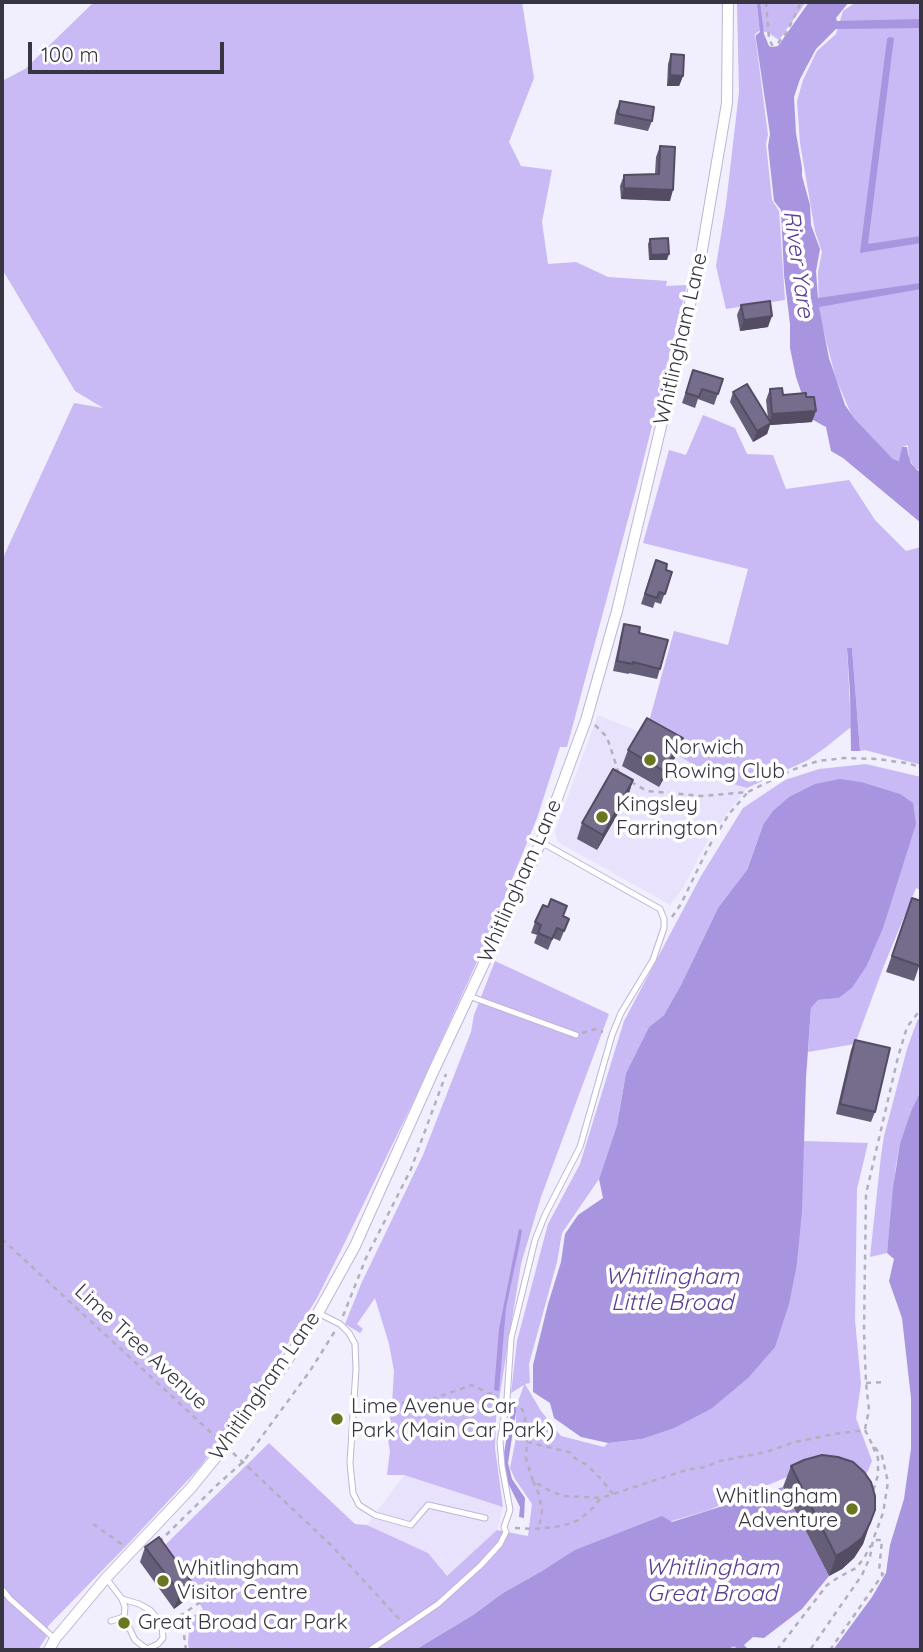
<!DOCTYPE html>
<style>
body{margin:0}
#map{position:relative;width:923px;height:1652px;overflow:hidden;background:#f1eefd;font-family:Quicksand,sans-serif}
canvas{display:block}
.frame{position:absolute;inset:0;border:4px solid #383543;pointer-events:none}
.scale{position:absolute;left:28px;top:42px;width:196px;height:32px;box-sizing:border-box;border:4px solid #383543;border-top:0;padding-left:9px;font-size:21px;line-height:24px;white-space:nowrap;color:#383543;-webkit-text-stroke:5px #fff;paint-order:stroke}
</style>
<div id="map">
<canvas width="923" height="1652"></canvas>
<div class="frame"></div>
<div class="scale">100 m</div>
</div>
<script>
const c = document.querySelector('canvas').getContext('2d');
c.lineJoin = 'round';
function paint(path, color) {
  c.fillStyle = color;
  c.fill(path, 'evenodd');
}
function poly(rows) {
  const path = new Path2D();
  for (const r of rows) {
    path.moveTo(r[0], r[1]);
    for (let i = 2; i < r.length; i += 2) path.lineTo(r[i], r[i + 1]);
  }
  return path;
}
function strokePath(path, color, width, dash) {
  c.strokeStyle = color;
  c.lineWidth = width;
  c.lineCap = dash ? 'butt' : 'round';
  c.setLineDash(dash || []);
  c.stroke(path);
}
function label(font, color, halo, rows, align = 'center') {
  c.font = font + ' Quicksand,sans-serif';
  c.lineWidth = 7;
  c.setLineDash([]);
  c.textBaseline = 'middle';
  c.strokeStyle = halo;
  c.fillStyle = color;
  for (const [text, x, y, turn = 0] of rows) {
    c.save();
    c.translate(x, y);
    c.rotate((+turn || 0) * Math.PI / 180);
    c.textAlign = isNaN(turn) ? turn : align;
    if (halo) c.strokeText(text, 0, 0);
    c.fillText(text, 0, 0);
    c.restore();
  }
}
paint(poly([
 [598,715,635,730,719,780,747,788,710,836,683,888,670,905,565,846,557,841,555,831],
 [404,1475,503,1507,497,1530,447,1577,428,1553,367,1525]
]), '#e9e2fc');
paint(poly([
 [94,2,522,2,534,78,509,142,521,166,552,170,542,222,548,264,576,262,608,277,667,281,666,286,687,285,638,482,567,747,560,747,537,818,491,931,415,1098,345,1242,316,1300,286,1346,240,1413,200,1467,129,1543,48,1626,47,1636,38,1650,2,1650,2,560,74,403,103,408,75,391,2,269,2,81,25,69],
 [737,2,806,2,779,40,767,32,759,31,755,34,768,135,766,144,772,200,779,211,785,300,726,309,716,266,726,204,739,92],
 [856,2,921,2,921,471,915,468,909,458,908,445,902,447,901,457,899,461,893,459,852,416,836,379,819,313,818,272,822,252,815,231,800,143,797,101,803,80,817,51,836,34,843,11],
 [703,415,735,428,747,454,773,455,786,489,849,480,875,520,906,551,921,547,921,765,865,750,860,751,852,648,847,648,851,727,826,747,808,760,747,788,719,780,641,733,648,725,674,631,728,645,748,569,643,543,669,450,686,455],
 [866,764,921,777,921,890,916,888,883,968,855,1044,808,1052,811,1008,818,1000,839,998,852,988,763,825,746,872,718,908,681,985,664,1015,649,1027,626,1073,617,1125,599,1179,562,1233,557,1262,529,1364,530,1383,525,1384,541,1411,561,1436,604,1447,608,1443,642,1439,677,1426,711,1409,797,1264,804,1141,868,1143,857,1189,855,1320,861,1384,856,1418,872,1461,864,1480,813,1466,709,1510,578,1549,542,1571,503,1593,473,1615,415,1650,189,1650,188,1643,190,1618,203,1609,162,1548,269,1443,355,1524,367,1525,428,1553,447,1576,497,1530,528,1536,532,1504,515,1479,510,1468,516,1438,516,1407,524,1385,511,1393,517,1341,548,1224,580,1164,624,1021,701,876,743,808,785,780,819,769],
 [495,961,609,1014,541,1197,521,1264,496,1418,495,1448,503,1507,404,1475,387,1475,390,1451,387,1434,392,1404,394,1371,389,1344,375,1298,357,1324,363,1329,360,1333,345,1324,361,1284,423,1155,471,1032,474,1015],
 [921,1016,921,1090,911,1111,900,1143,896,1165,887,1253,870,1257,881,1156,884,1136,907,1049,917,1021]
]), '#c9b9f4');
paint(poly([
 [757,2,760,2,764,34,769,46,772,47,778,46,809,2,849,2,836,18,837,21,921,19,921,28,836,29,816,49,800,79,794,97,796,133,802,168,802,176,810,205,811,225,820,249,816,271,818,298,921,283,921,289,819,307,829,358,845,405,854,418,893,459,899,461,902,447,907,447,908,454,911,463,917,470,921,472,921,523,843,458,831,451,826,427,813,420,806,406,796,377,790,348,790,324,784,275,781,210,774,201,768,146,770,134,756,39,756,35,760,32],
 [889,37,894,38,868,244,921,236,921,243,860,253,887,39],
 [847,648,852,648,860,751,851,751,850,693],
 [840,779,861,782,900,794,913,803,916,824,883,928,867,965,852,988,839,998,818,1000,811,1008,806,1078,802,1210,797,1264,789,1304,775,1347,748,1378,711,1409,674,1428,642,1439,608,1443,581,1437,554,1418,550,1403,533,1392,533,1365,548,1304,561,1262,565,1234,578,1215,603,1198,599,1179,617,1125,626,1073,649,1027,664,1015,681,985,718,908,747,870,763,825,773,811,789,797,815,784],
 [921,1090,921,1650,833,1650,872,1597,886,1573,890,1545,904,1499,911,1449,911,1398,902,1318,889,1281,894,1259,887,1253,893,1188,900,1143,911,1111],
 [519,1229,522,1230,520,1242,506,1308,499,1391,494,1390,499,1329],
 [512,1407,516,1407,516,1412,508,1463,512,1479,525,1498,524,1518,519,1517,520,1507,507,1481,504,1471,504,1453],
 [783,1487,829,1576,802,1609,764,1638,753,1637,744,1645,749,1650,415,1650,473,1615,503,1593,542,1571,575,1550,662,1516,672,1522]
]), '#a994df');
const lane = poly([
 [469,996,576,1035],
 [318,1313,340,1324,349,1333,355,1344,356,1369,350,1463,353,1493,359,1505,375,1515,411,1525,428,1505,485,1518],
 [106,1578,122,1599,125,1607,124,1617,135,1640,147,1649,158,1644,163,1638,162,1624,150,1610,139,1604,122,1599],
 [2,1589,10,1599,55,1639],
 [111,1621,124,1617],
 [370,1650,438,1604,481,1565,500,1544,506,1532,504,1527,510,1510,502,1466,500,1442,507,1399,511,1338,535,1240,545,1215,580,1147,612,1035,621,1013,653,960,664,928,664,919,660,909,541,842],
 [733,1650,734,1650]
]);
const street = poly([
 [49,1650,55,1639,106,1578,190,1489,225,1446,284,1365,318,1313,355,1246,434,1070,541,842,586,720,617,611,700,262,727,103,728,2]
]);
strokePath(lane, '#beb5d8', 7);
strokePath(street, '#beb5d8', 12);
strokePath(poly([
 [766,2,769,39,772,45,778,43,788,30,801,2],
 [595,725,607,737,619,774],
 [631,782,647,791,702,796,748,792,792,770,818,761,844,758,877,759,906,763,921,767],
 [672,917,681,904,708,848,729,814,748,792],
 [582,1033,595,1029,603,1032],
 [2,1239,218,1439],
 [343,1316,366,1258,411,1169,446,1074],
 [866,1383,886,1382],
 [515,1400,521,1407,525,1416,525,1428,527,1442,526,1459,533,1481,552,1492,564,1496,601,1498],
 [392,1404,429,1400,472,1385,488,1393,498,1396],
 [865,1429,869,1410,866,1383,864,1332,866,1194,898,1057,907,1027,921,1009],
 [527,1442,569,1452,576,1459,587,1465,601,1479,613,1494],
 [873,1447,878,1458,878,1475,873,1491],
 [233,1453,331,1545,399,1619],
 [533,1481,538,1492,542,1510,539,1528],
 [93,1524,123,1545],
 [515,1528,535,1529,562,1526,579,1520,593,1508,601,1498,686,1470,705,1467,720,1461,766,1452,795,1442,834,1434,865,1430,872,1444,882,1456,888,1482,883,1513,873,1540,870,1557,862,1575,810,1650],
 [159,1542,217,1485,243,1462,310,1371,335,1331],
 [186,1650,184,1635,174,1620,202,1601,191,1585],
 [777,1650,827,1585,839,1577,856,1568,864,1558,871,1545],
 [830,1650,883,1574,879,1571,882,1540,874,1540]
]), '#b2afbe', 2.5, [5, 5]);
strokePath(lane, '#fff', 5);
strokePath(street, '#fff', 10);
paint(poly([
 [671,54,683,76,679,86,667,86,668,64],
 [620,101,652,121,648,131,614,124,616,111],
 [660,146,670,201,621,199,620,186,624,175,655,174,656,157],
 [650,239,667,260,649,260,648,244],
 [741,305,768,327,740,331,737,315],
 [693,370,723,379,714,405,698,399,695,408,682,403],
 [770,389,783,395,812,422,770,425,767,434,753,442,730,402,733,392,768,418,766,400],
 [652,570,666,570,672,572,661,604,655,602,653,608,641,604],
 [624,624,639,633,660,669,657,679,629,673,629,674,613,671,621,634],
 [683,738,677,754,659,787,622,766,628,750],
 [633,780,628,796,597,850,577,839,582,823],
 [912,898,921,961,914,981,886,972],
 [563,917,569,919,560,941,553,938,548,950,534,943,537,935,531,933,535,922],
 [855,1040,875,1112,871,1122,836,1114,851,1050],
 [791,1466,875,1510,863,1544,854,1558,842,1569,829,1576,783,1487],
 [145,1547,193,1584,187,1599,174,1609,140,1562]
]), '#655e79');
paint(poly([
 [670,75,683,76,679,86,667,86],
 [624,188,673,190,670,201,621,199],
 [669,254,667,260,649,260,651,255],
 [772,316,768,327,740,331,744,320],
 [816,411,812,422,770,425,767,434,753,442,757,431,769,424,772,414],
 [683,738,677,754,659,787,664,771],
 [633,780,628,796,597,850,603,835],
 [870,1523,863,1544,854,1558,842,1569,829,1576,836,1556],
 [193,1584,187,1599,174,1609,180,1593]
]), '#534c63');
const building = poly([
 [671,54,684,55,683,76,670,75,671,54],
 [620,101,654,107,652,121,618,114,620,101],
 [660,146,675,147,673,190,624,188,624,175,659,174,660,146],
 [668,238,669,254,651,255,650,239,668,238],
 [770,301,772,316,744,320,741,305,770,301],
 [693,370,723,379,718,394,702,389,699,397,686,393,693,370],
 [747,384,771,423,757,431,733,392,747,384],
 [782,388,783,395,806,393,806,397,814,397,816,411,772,414,770,389,782,388],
 [656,560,667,564,666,570,672,572,665,594,659,592,657,598,645,594,656,560],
 [624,624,640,627,639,633,668,640,660,669,633,662,633,664,617,661,624,624],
 [647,718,683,738,664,771,628,750,647,718],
 [613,769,633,780,603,835,582,823,613,769],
 [912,898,921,901,921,961,920,966,892,956,912,898],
 [551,899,567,906,563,916,569,919,564,931,557,928,552,939,538,933,541,925,535,922,543,905,548,907,551,899],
 [855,1040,890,1048,875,1112,840,1104,855,1040],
 [822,1455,838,1457,853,1462,864,1472,871,1482,875,1496,875,1510,870,1523,862,1538,849,1548,836,1556,791,1466,804,1460,822,1455],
 [159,1537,193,1584,180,1593,145,1547,159,1537]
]);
paint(building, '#766d8d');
strokePath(building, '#534c63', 2);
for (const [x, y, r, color] of [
 [650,760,7,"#6b7621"],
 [602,817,7,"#6b7621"],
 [337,1419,7,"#6b7621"],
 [852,1509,7,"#6b7621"],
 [163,1581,7,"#6b7621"],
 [124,1623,7,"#6b7621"]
]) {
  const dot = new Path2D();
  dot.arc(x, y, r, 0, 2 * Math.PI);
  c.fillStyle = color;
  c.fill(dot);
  strokePath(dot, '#fff', 2.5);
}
label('21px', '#383543', '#fff', [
 ["Whitlingham Lane",681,339,-77],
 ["Whitlingham Lane",520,881,-66],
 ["Lime Tree Avenue",141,1347,43],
 ["Whitlingham Lane",265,1386,-55]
]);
label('21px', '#383543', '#fff', [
 ["Norwich",664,748],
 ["Rowing Club",664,772],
 ["Kingsley",616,805],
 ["Farrington",616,829],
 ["Lime Avenue Car",351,1407],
 ["Park (Main Car Park)",351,1431],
 ["Whitlingham",838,1497,"right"],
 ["Adventure",838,1521,"right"],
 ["Whitlingham",177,1569],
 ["Visitor Centre",177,1593],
 ["Great Broad Car Park",138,1623]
], 'left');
label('italic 23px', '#5d3d96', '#fff', [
 ["River Yare",798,264,82],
 ["Whitlingham",672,1277],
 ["Little Broad",672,1303],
 ["Whitlingham",712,1568],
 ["Great Broad",712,1594]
]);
</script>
